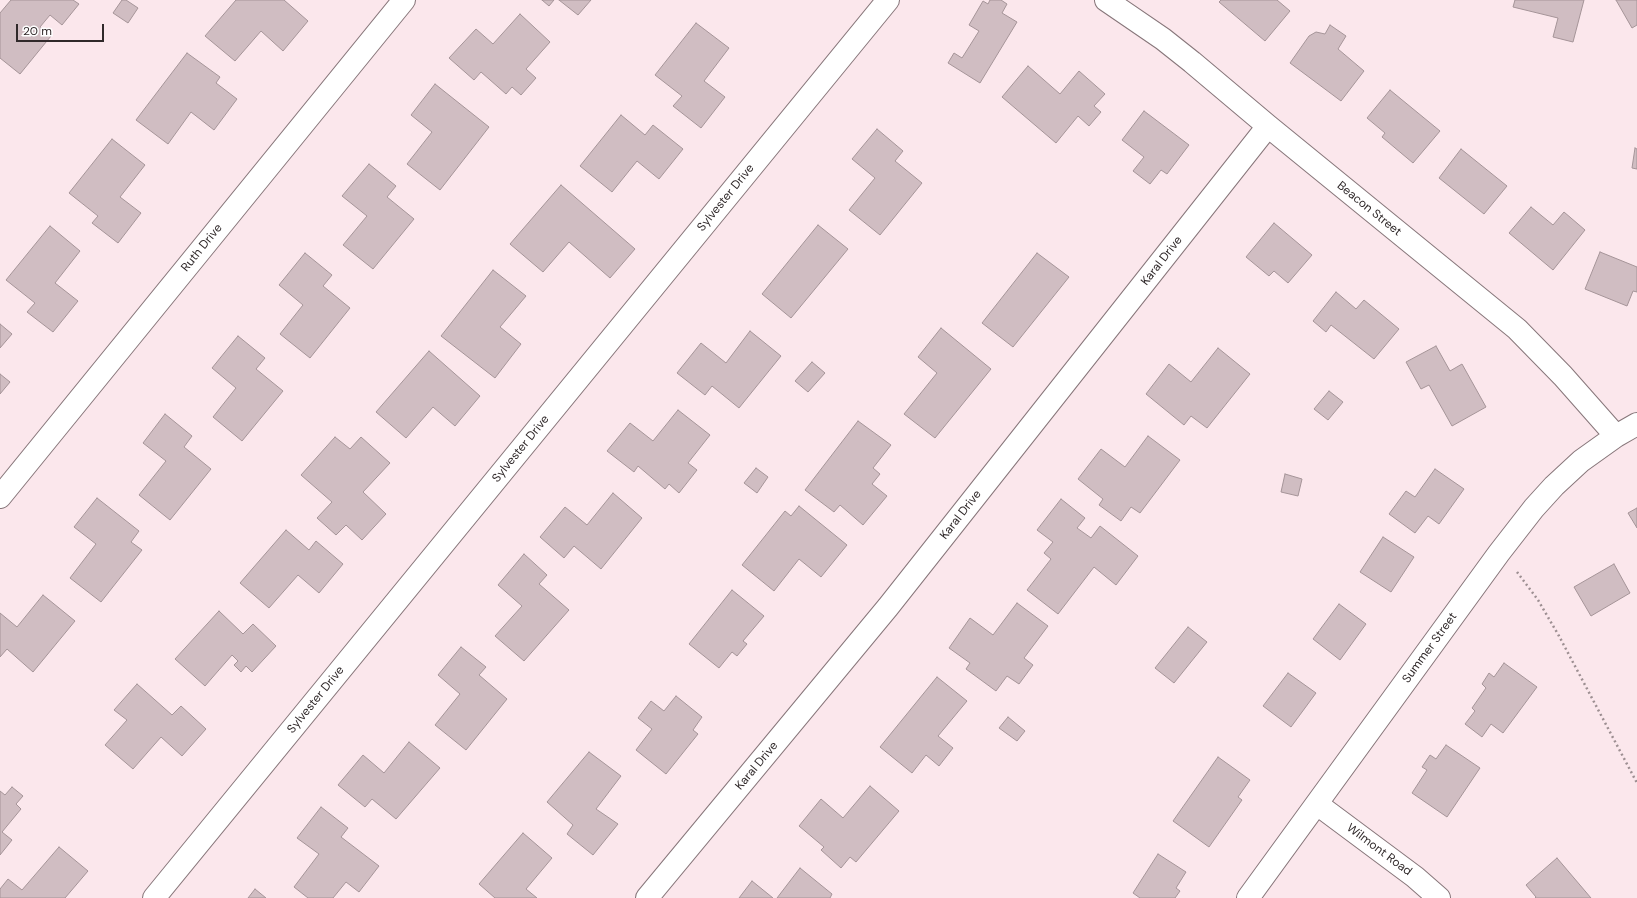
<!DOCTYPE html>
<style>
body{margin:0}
#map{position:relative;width:1637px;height:898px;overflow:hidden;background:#fbe7ec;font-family:"DM Sans",sans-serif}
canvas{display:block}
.scale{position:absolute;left:16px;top:24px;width:88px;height:18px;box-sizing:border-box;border:2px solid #30292a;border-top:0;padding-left:5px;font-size:12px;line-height:14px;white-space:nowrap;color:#30292a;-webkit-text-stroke:3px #fff;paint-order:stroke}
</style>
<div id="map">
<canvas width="1637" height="898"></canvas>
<div class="scale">20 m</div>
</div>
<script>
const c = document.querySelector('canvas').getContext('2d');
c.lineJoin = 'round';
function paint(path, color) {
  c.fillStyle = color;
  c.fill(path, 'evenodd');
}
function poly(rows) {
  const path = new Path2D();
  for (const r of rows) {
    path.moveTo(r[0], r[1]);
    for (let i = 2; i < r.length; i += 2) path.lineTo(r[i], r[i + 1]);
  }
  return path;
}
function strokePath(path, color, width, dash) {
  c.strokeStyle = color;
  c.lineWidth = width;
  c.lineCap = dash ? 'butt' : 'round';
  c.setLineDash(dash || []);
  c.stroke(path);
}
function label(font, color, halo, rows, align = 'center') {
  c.font = font + ' "DM Sans",sans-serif';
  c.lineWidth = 4;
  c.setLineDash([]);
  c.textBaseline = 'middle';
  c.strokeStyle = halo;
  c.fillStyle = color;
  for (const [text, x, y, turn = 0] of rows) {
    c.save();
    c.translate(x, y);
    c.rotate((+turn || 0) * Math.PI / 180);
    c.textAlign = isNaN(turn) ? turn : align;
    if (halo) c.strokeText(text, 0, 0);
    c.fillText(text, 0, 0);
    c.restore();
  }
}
const building = poly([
 [11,0,73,0,79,4,62,25,50,15,40,27,51,36,20,74,0,58,0,13,11,0],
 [122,0,126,0,138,8,128,23,113,13,122,0],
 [236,0,284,0,308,21,283,51,261,31,235,61,205,36,236,0],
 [542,0,554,0,549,6,542,0],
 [559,0,591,0,578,15,559,0],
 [990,0,1001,0,1007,4,1002,13,1017,22,980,83,948,63,954,53,962,58,979,31,969,25,983,1,988,4,990,0],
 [1221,0,1277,0,1290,11,1265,41,1219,2,1221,0],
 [1515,0,1584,0,1573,42,1553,37,1558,18,1513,7,1515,0],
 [1616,0,1637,0,1637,25,1632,28,1616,0],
 [520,14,550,42,526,69,536,78,521,95,512,87,506,94,481,72,474,80,449,58,476,29,493,44,520,14],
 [696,23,729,48,704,81,725,97,701,128,673,106,682,96,655,75,696,23],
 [1330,25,1346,36,1338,49,1364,71,1341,101,1290,63,1309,36,1316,32,1325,34,1330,25],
 [187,53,220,77,216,83,237,99,214,130,191,112,168,144,136,120,187,53],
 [1028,66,1060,94,1079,71,1105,94,1094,106,1101,112,1089,126,1078,116,1056,143,1002,97,1028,66],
 [435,84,489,127,440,190,407,164,432,132,411,115,435,84],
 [1390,90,1440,131,1413,163,1382,137,1385,133,1367,118,1390,90],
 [1144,111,1189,145,1167,174,1161,170,1150,184,1133,171,1144,157,1122,140,1144,111],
 [621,115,645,135,653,125,683,149,659,179,637,161,612,192,580,166,621,115],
 [877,129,903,151,895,161,922,183,880,235,849,210,875,178,852,159,877,129],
 [112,139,145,165,120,197,141,213,118,243,92,223,98,216,69,193,112,139],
 [1635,148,1637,149,1637,169,1632,168,1635,148],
 [1461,149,1507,186,1484,214,1439,178,1461,149],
 [369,164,396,186,387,197,414,219,373,269,343,245,367,216,342,196,369,164],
 [561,185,635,249,610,278,569,242,543,272,510,244,561,185],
 [1531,207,1553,225,1564,212,1585,230,1553,270,1509,233,1531,207],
 [1274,223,1312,255,1288,283,1274,271,1269,276,1246,257,1274,223],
 [818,225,848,249,791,318,762,294,818,225],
 [50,226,80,251,55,283,78,301,53,332,27,312,35,303,6,280,50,226],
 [1600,252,1637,267,1637,292,1633,291,1627,306,1585,289,1600,252],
 [305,253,332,275,323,286,350,308,310,358,280,334,303,305,279,285,305,253],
 [1037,253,1069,277,1013,347,982,323,1037,253],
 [493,270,526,296,500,327,521,344,495,378,441,336,493,270],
 [1336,292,1356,309,1364,300,1399,329,1374,359,1331,325,1326,332,1313,321,1336,292],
 [0,324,12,334,0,348,0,324],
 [941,328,991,369,935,438,904,414,937,373,918,357,941,328],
 [750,331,781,356,739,408,712,386,705,395,677,373,701,343,726,363,750,331],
 [238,336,265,358,256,369,283,391,242,441,213,417,236,388,212,368,238,336],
 [1436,346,1450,371,1462,364,1486,407,1452,426,1429,385,1421,389,1406,362,1436,346],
 [1218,348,1250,374,1207,428,1191,416,1184,425,1146,394,1169,364,1191,382,1218,348],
 [429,351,480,396,455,426,433,407,406,438,376,412,429,351],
 [812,362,825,373,808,392,795,381,812,362],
 [0,374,10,382,0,394,0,374],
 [1329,391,1343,402,1328,420,1314,409,1329,391],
 [678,410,710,435,688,463,697,470,679,493,669,484,665,489,638,466,634,472,607,451,630,423,653,441,678,410],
 [165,414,192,436,184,447,211,469,170,520,139,495,166,461,143,443,165,414],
 [858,421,891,445,873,468,880,474,872,484,887,496,863,525,840,505,834,512,805,490,858,421],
 [1148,436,1180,460,1140,513,1131,507,1121,521,1099,505,1103,499,1078,479,1101,449,1125,467,1148,436],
 [335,437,350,449,361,437,390,463,363,492,386,514,362,540,346,525,336,535,317,518,332,502,301,475,335,437],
 [756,468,768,477,757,493,744,483,756,468],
 [1435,469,1464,489,1439,524,1428,516,1415,533,1389,514,1406,491,1415,497,1435,469],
 [1285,474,1302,479,1298,496,1281,492,1285,474],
 [613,493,642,518,601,569,574,546,564,558,540,537,565,507,587,525,613,493],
 [97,498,139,531,131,542,142,550,101,602,70,578,96,544,74,527,97,498],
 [1061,499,1085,518,1077,528,1091,538,1100,526,1138,556,1116,585,1094,567,1058,614,1027,590,1051,559,1044,553,1053,542,1037,530,1061,499],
 [799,506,847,545,821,577,799,559,774,591,742,565,785,511,791,516,799,506],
 [1637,508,1637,528,1628,513,1637,508],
 [286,530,309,550,316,541,343,564,319,593,298,575,269,608,240,583,286,530],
 [1383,537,1414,557,1391,592,1360,572,1383,537],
 [524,554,547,575,539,584,569,610,524,661,495,636,522,606,498,585,524,554],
 [1614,564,1630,593,1591,616,1574,587,1614,564],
 [732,590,764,616,743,641,747,644,737,656,732,652,719,668,689,644,732,590],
 [43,595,75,621,33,672,7,649,0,657,0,613,17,627,43,595],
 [1017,603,1048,626,1024,658,1033,665,1019,684,1007,676,996,691,966,669,970,663,949,648,970,618,993,635,1017,603],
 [1339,604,1366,624,1340,660,1313,639,1339,604],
 [219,611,243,634,253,624,276,646,252,672,246,666,241,672,234,665,238,661,232,655,205,686,175,659,219,611],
 [1188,627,1207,642,1174,683,1155,668,1188,627],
 [461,647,486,667,479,675,507,699,466,750,435,725,460,694,438,675,461,647],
 [1504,663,1537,687,1503,733,1491,724,1482,737,1465,724,1475,711,1472,708,1486,688,1482,684,1489,673,1494,677,1504,663],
 [1288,673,1316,693,1291,727,1263,706,1288,673],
 [937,677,967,701,938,736,953,748,939,766,926,755,912,773,880,747,937,677],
 [137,684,172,715,181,706,206,729,182,756,161,737,133,769,105,745,127,720,114,710,137,684],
 [676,696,702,717,693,730,698,734,666,774,636,750,652,729,638,718,651,701,664,711,676,696],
 [1008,717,1025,731,1017,741,999,728,1008,717],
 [409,742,440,768,396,819,372,799,365,807,338,785,363,755,384,773,409,742],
 [1446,745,1480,768,1447,817,1412,793,1427,770,1422,767,1430,755,1436,759,1446,745],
 [589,752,621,776,596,809,618,824,593,855,567,834,573,825,547,802,589,752],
 [1218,757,1250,780,1238,797,1242,800,1209,847,1173,821,1218,757],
 [870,786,899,811,856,862,850,857,841,868,821,850,824,847,799,826,821,799,843,818,870,786],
 [12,787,23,796,16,804,21,809,2,832,12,840,0,855,0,791,5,795,12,787],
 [321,807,348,828,341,837,379,866,359,892,346,882,333,898,308,898,294,887,319,854,297,838,321,807],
 [523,833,552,858,526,889,537,898,495,898,479,884,523,833],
 [59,847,88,871,65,898,0,898,0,889,8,879,22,890,59,847],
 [1158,854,1186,872,1176,888,1180,891,1175,898,1140,898,1133,893,1158,854],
 [1557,858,1591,898,1535,898,1536,897,1526,885,1557,858],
 [800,868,832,894,830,898,777,898,800,868],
 [752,881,773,898,739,898,752,881],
 [255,889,266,898,248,898,255,889]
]);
paint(building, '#d0bdc2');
strokePath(building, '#a59498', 1);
const minor = poly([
 [1106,0,1163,39,1192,62,1268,126,1517,329,1563,376,1616,436],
 [0,497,404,0],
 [1317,804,1415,877,1439,898],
 [154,898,888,0],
 [647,898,888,607,1268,126],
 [1248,898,1499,553,1534,508,1554,486,1581,461,1616,436,1637,424]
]);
strokePath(minor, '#87767a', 24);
strokePath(poly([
 [1517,572,1538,600,1559,636,1637,783]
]), '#9d8f92', 2.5, [2, 3]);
strokePath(minor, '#fff', 22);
label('12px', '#30292a', '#fff', [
 ["Sylvester Drive",726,198,-51],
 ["Beacon Street",1369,209,39],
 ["Ruth Drive",202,248,-51],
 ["Karal Drive",1162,261,-52],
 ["Sylvester Drive",521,449,-51],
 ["Karal Drive",961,515,-52],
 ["Summer Street",1430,648,-54],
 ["Sylvester Drive",316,700,-51],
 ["Karal Drive",757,766,-50],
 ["Wilmont Road",1379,850,37]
]);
</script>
